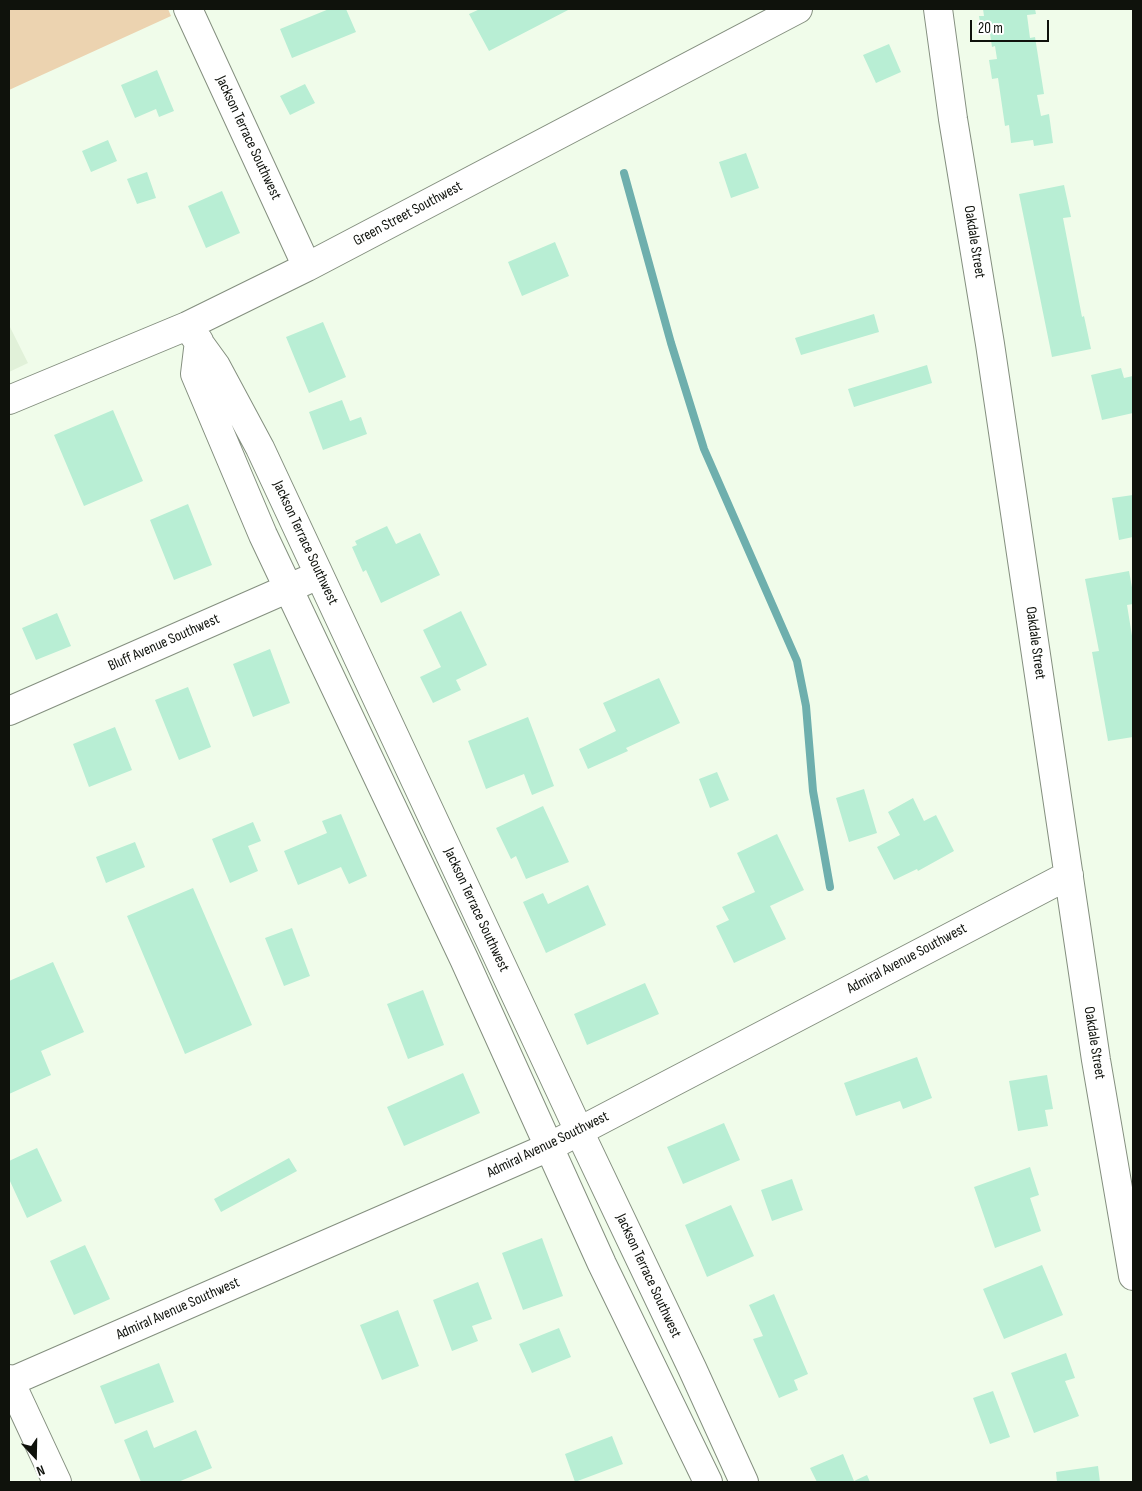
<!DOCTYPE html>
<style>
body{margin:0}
#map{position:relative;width:1142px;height:1491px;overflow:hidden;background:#f0fcea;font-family:"Sofia Sans Condensed",sans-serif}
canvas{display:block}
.frame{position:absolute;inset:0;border:10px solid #0f120c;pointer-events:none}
.north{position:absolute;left:10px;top:1431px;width:50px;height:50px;-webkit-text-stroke:4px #fff;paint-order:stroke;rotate:159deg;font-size:14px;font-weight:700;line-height:20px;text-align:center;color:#0f120c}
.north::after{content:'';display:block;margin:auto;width:18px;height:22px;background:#0f120c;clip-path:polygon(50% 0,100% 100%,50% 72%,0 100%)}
.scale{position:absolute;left:970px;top:20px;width:79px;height:22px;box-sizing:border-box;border:2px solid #0f120c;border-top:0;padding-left:6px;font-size:15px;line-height:18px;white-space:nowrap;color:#0f120c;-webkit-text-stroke:4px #fff;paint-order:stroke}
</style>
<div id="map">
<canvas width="1142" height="1491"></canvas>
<div class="frame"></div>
<div class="north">N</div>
<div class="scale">20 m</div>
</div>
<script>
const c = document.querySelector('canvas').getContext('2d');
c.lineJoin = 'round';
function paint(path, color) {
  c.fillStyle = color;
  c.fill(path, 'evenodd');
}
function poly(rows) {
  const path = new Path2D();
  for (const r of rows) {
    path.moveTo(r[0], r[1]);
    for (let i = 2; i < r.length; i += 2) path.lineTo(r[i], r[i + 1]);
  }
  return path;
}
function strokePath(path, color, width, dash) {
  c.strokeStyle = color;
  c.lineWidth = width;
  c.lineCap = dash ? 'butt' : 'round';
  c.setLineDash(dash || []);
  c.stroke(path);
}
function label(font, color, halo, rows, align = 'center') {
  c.font = font + ' "Sofia Sans Condensed",sans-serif';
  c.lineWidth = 4.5;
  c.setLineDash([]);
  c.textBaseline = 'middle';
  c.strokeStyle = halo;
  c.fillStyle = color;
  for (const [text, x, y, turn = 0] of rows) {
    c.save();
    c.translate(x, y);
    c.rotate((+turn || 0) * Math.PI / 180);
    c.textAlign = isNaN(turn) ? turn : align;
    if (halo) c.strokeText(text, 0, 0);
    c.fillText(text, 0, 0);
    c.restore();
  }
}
paint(poly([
 [9,325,28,363,9,372]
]), '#e1f1d9');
paint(poly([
 [9,9,168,9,171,16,9,90]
]), '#ecd3b0');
strokePath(poly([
 [624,173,671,343,704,449,797,661,806,706,813,791,830,887]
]), '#6eafad', 8);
paint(poly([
 [329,9,346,9,356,32,292,58,280,29],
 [480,9,570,9,489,51,469,14],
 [983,9,1035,9,1036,14,1027,15,1030,38,1035,37,1044,94,1037,95,1041,116,1049,114,1053,143,1034,146,1033,140,1011,143,1009,125,1005,126,998,78,992,79,989,60,997,59,995,46,992,47,989,27,981,28,979,16,984,16],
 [889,44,901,72,876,83,863,55],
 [157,70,174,111,159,117,156,109,135,118,121,85],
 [305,84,315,103,290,115,280,96],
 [108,140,117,161,91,172,82,151],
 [746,153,759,188,731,198,719,162],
 [147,172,156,198,137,204,127,179],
 [1064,185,1071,217,1063,218,1082,317,1084,316,1091,349,1052,357,1019,194],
 [222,191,240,233,206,248,188,206],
 [555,242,569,276,522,296,508,262],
 [874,314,879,332,801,355,795,338],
 [323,322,346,377,309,393,286,337],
 [927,365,932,383,854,407,848,389],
 [1121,368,1124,378,1133,376,1133,413,1102,420,1091,375],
 [342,400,350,421,361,417,367,434,323,450,309,412],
 [113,410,143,481,84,506,54,435],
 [1133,495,1133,537,1119,540,1112,498],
 [188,504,212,565,174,580,150,520],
 [387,526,396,544,420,533,440,575,381,603,366,570,363,572,352,547,357,545,355,541],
 [1129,571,1133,593,1133,604,1127,605,1133,642,1133,737,1108,741,1092,652,1099,651,1085,579],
 [461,611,487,665,456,680,461,690,433,703,420,677,441,667,423,630],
 [57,613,71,646,36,660,22,628],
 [270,649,290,703,253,717,233,664],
 [659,678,680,723,626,748,628,751,588,769,579,749,616,731,603,703],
 [188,687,211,747,179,760,155,700],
 [528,717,554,786,532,795,524,774,486,789,468,741],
 [115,727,132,770,89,787,73,744],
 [717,772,729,800,710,808,699,779],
 [864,789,877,833,849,842,836,798],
 [913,798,924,821,936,815,954,851,918,871,917,869,894,880,877,847,900,835,888,812],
 [543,806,569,862,526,879,516,856,511,859,496,828],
 [341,814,367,876,349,884,341,867,298,885,284,851,327,833,322,821],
 [253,822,261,841,248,846,258,871,230,883,212,839],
 [777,834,804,890,770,906,786,939,734,963,716,926,729,920,722,907,755,892,737,853],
 [135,842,145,867,106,883,96,857],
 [588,885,606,925,546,953,523,902,543,893,548,904],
 [193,888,252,1025,185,1054,127,916],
 [292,928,310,976,284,986,265,938],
 [53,962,84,1032,41,1051,51,1075,9,1094,9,981],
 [645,983,659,1014,587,1045,574,1014],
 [423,990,444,1045,408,1059,387,1004],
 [917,1057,932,1098,903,1109,900,1101,856,1116,844,1083],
 [463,1073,480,1113,404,1146,387,1107],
 [1047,1075,1053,1109,1045,1110,1048,1126,1018,1131,1009,1081],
 [724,1123,740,1160,683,1184,667,1147],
 [37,1148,62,1201,27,1218,9,1179,9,1161],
 [289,1158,297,1171,221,1212,214,1199],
 [1030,1167,1039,1195,1030,1198,1041,1231,995,1248,974,1187],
 [792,1179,803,1210,772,1221,761,1190],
 [731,1205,754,1256,707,1277,685,1225],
 [542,1238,563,1296,523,1310,502,1253],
 [85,1245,110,1299,74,1315,50,1261],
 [1042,1265,1063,1315,1004,1339,983,1289],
 [478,1282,492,1319,472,1326,478,1341,452,1351,433,1300],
 [774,1294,808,1374,794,1380,798,1390,779,1398,753,1339,763,1336,749,1305],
 [398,1310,419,1366,382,1380,360,1325],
 [559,1328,571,1357,532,1373,519,1344],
 [1066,1353,1075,1378,1065,1381,1079,1416,1034,1433,1011,1373],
 [159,1363,174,1402,115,1424,100,1386],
 [993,1391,1010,1437,990,1444,973,1398],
 [147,1430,154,1448,196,1430,212,1468,178,1482,141,1482,124,1440],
 [612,1436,623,1464,575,1482,565,1454],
 [843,1454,854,1481,867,1475,870,1482,817,1482,810,1468],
 [1098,1466,1100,1482,1057,1482,1056,1472]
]), '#b8eed4');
const street = poly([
 [188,9,307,267],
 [938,9,953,119,990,344,1096,1060,1133,1276],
 [187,326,216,366,260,448,579,1131,692,1368,744,1482],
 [199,341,195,374,263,535,464,959,602,1264,708,1482],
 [9,400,187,326,307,267,798,9],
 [9,711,305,581],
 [10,1382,549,1147,1069,875]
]);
const secondary = poly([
 [9,1379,57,1482]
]);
strokePath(street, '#848f7f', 30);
strokePath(secondary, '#848f7f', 30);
strokePath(street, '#fff', 28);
strokePath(secondary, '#fff', 28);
label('15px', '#0f120c', '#fff', [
 ["Jackson Terrace Southwest",248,138,65],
 ["Green Street Southwest",408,214,-28],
 ["Oakdale Street",974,242,81],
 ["Jackson Terrace Southwest",305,543,65],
 ["Bluff Avenue Southwest",164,643,-24],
 ["Oakdale Street",1035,643,82],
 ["Jackson Terrace Southwest",476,910,65],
 ["Admiral Avenue Southwest",907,959,-28],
 ["Oakdale Street",1094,1043,81],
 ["Admiral Avenue Southwest",548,1145,-26],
 ["Jackson Terrace Southwest",648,1276,65],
 ["Admiral Avenue Southwest",178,1309,-24]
]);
</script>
